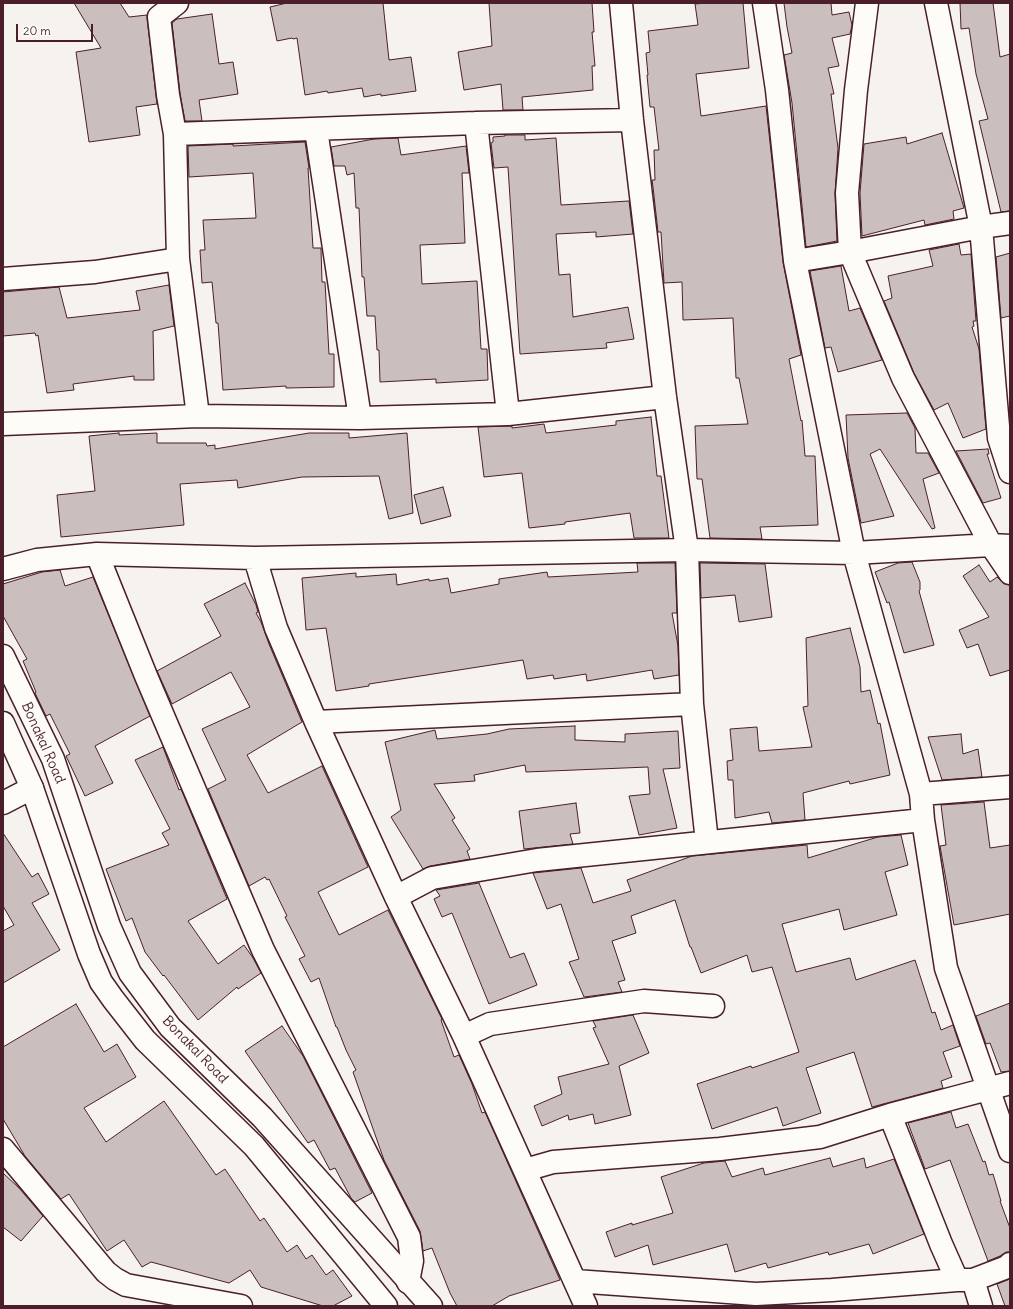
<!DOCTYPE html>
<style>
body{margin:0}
#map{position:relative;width:1013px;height:1309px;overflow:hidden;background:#f6f3ef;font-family:Delius,sans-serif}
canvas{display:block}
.frame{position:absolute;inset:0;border:4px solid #4a1f2b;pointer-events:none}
.scale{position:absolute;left:16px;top:24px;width:77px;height:18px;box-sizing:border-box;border:2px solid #4a1f2b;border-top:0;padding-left:5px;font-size:12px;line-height:14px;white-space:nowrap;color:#4a1f2b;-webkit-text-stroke:3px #fdfcf7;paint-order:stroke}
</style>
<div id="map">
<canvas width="1013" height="1309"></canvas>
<div class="frame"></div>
<div class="scale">20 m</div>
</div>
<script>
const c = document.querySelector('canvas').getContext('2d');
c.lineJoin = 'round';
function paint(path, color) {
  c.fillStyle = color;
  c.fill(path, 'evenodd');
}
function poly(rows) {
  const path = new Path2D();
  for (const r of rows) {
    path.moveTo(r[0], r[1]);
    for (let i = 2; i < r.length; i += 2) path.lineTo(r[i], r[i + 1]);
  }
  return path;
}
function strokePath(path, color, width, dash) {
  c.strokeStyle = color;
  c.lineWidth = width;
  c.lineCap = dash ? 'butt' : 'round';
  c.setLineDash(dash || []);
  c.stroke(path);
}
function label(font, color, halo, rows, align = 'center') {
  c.font = font + ' Delius,sans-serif';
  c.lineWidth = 3;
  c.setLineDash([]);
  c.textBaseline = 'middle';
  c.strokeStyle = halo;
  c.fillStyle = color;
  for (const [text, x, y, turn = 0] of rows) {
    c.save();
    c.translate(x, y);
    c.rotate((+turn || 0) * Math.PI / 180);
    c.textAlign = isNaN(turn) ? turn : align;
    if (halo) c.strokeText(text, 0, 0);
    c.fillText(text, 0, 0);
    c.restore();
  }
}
const building = poly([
 [74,3,120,3,129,17,147,15,147,18,157,104,136,107,140,135,89,142,76,52,101,48,74,3],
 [287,3,383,3,389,60,411,57,416,91,381,96,381,94,364,97,362,88,328,93,327,91,305,95,297,38,293,39,292,38,277,41,270,7,287,3],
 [489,3,592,3,594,32,592,32,595,66,592,66,593,90,522,97,523,110,503,110,501,84,464,90,458,52,492,46,489,3],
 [706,3,743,3,749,68,696,74,701,116,766,106,783,262,801,355,789,359,801,421,802,420,805,456,815,456,818,525,760,527,762,539,710,538,702,479,697,479,695,426,748,424,739,378,736,378,733,318,683,320,682,282,664,283,661,232,658,232,653,187,652,180,655,180,654,150,659,150,654,107,650,107,647,75,648,75,646,53,650,52,648,31,698,25,695,4,706,3],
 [784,3,831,3,832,15,849,12,852,25,850,34,832,38,839,66,828,68,834,94,831,94,838,148,835,194,837,241,806,247,792,103,784,55,792,53,787,27,784,3],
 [960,3,993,3,1000,57,1010,54,1010,211,1001,212,979,121,988,119,976,74,969,28,961,29,960,3],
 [212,14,219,64,233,62,238,94,199,100,202,121,185,121,180,93,172,23,177,19,212,14],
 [942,133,964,208,953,211,954,219,925,225,924,220,862,236,860,193,864,144,906,137,907,144,942,133],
 [505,135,525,135,525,140,556,138,561,205,629,201,633,234,596,237,596,232,556,234,559,275,570,274,573,317,628,307,634,339,606,343,607,348,520,354,508,167,494,168,491,143,493,142,493,137,505,136,505,135],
 [398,138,401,155,466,146,469,173,462,173,465,243,420,245,422,284,477,281,481,349,487,349,488,380,436,383,436,379,380,382,379,350,377,350,375,316,367,316,364,277,362,277,359,208,356,208,354,173,347,175,345,166,334,166,331,147,374,139,398,138],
 [305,142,309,168,308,168,313,248,321,248,322,282,325,282,329,354,334,354,334,387,286,388,286,386,223,390,218,323,216,323,212,282,202,283,200,250,205,250,203,220,256,218,253,173,189,177,188,146,233,144,233,146,305,142],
 [959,244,961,255,971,254,976,321,973,321,974,326,972,327,979,349,986,429,963,438,948,403,934,410,914,373,884,301,892,298,888,276,933,266,929,250,959,244],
 [1010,253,1010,316,1001,318,996,257,1010,253],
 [841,266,849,311,860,308,882,360,838,372,831,347,825,348,810,271,841,266],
 [169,285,174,326,153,331,154,380,134,380,134,376,73,384,74,390,47,393,38,335,36,336,35,333,3,336,3,292,59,287,67,318,140,310,136,291,169,285],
 [907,413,915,428,916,453,928,453,939,473,923,479,935,528,932,529,880,449,870,454,894,516,861,523,848,458,846,415,907,413],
 [651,417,657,476,661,476,669,538,634,538,630,513,565,522,565,524,529,528,522,473,484,477,478,427,512,426,512,428,544,424,546,433,616,425,616,421,651,417],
 [119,433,119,435,157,433,157,443,206,443,207,446,215,445,215,449,309,433,349,433,349,438,407,433,413,513,389,519,379,476,302,477,238,488,237,480,180,484,184,525,61,537,57,495,95,491,89,436,119,433],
 [988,449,989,454,987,454,1001,498,983,503,956,451,988,449],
 [443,487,451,516,421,524,414,495,443,487],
 [912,562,920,582,920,590,919,591,934,645,904,653,889,602,887,603,875,572,898,563,912,562],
 [637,563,675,563,677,613,672,613,678,646,679,675,654,679,652,670,587,681,586,674,554,679,553,675,527,679,523,660,369,684,369,686,336,691,326,628,306,630,302,578,356,573,356,577,396,574,397,585,429,579,429,581,448,578,451,593,499,584,499,579,547,572,548,577,638,572,637,563],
 [700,563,765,564,772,617,739,622,735,595,701,598,700,563],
 [979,565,990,582,997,577,1004,584,1010,585,1010,670,990,676,978,644,967,648,959,630,989,617,963,576,979,565],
 [60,570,65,586,93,577,150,716,95,746,113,783,85,796,66,756,70,754,50,714,46,716,35,693,36,692,23,661,27,659,3,616,3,584,42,572,60,570],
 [245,583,256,605,258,612,256,613,261,622,269,644,302,722,247,755,268,793,322,766,368,867,318,892,339,935,388,910,442,1019,441,1020,454,1057,459,1055,472,1084,482,1113,485,1112,560,1280,509,1296,492,1306,457,1306,450,1293,432,1248,423,1251,420,1231,384,1160,353,1072,356,1070,346,1050,337,1027,336,1027,319,978,311,982,299,959,305,956,285,917,287,916,269,879,267,880,265,877,249,886,208,789,226,780,202,729,250,707,231,672,172,704,157,671,221,636,204,604,245,583],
 [850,628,860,667,861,692,870,690,878,724,880,723,890,775,850,784,849,781,803,793,805,820,772,823,769,812,735,818,733,780,728,780,727,761,733,760,730,729,757,727,759,751,812,747,803,707,808,706,806,638,850,628],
 [575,726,575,740,625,742,625,734,678,731,680,768,663,769,677,828,639,835,629,796,650,794,648,767,526,772,525,765,474,775,475,781,434,784,455,818,452,820,470,849,467,851,470,859,430,866,423,869,391,817,401,810,385,742,435,730,437,739,487,734,509,729,575,726],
 [961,734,963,754,978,749,982,777,942,780,928,737,961,734],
 [163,747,179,790,181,789,227,899,188,921,218,964,244,945,253,958,261,973,238,989,237,987,198,1020,164,975,163,976,145,952,132,918,126,921,106,869,169,845,162,833,170,829,135,760,163,747],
 [984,802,990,848,1010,845,1010,914,954,925,940,846,946,845,941,805,984,802],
 [576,803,580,833,570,834,573,844,524,849,519,811,576,803],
 [3,833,32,877,38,873,49,894,32,903,60,950,3,983,3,931,14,925,3,906,3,833],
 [901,835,908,865,885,872,897,915,844,930,839,909,782,924,796,972,850,958,856,980,915,960,932,1013,935,1012,941,1030,953,1025,960,1046,943,1052,952,1077,941,1081,943,1088,872,1107,854,1052,806,1068,821,1113,783,1126,777,1107,712,1129,697,1084,751,1066,752,1068,799,1052,772,967,752,972,747,955,701,973,691,947,690,947,675,900,631,916,636,933,612,941,625,980,618,982,622,992,584,997,569,962,579,959,561,904,547,909,533,873,581,868,593,903,631,891,627,880,692,856,807,845,808,858,878,837,901,835],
 [479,883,510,958,524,953,537,985,489,1004,452,913,442,917,434,899,440,896,436,890,479,883],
 [1010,1003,1010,1071,1001,1072,990,1043,986,1044,976,1016,1010,1003],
 [76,1004,104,1052,117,1044,136,1077,84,1108,106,1142,164,1101,216,1175,225,1169,260,1221,264,1218,287,1252,297,1245,306,1259,312,1255,326,1275,333,1270,352,1296,333,1306,323,1306,261,1287,250,1270,229,1283,151,1262,142,1267,124,1240,107,1251,69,1194,61,1199,25,1156,3,1119,3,1047,76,1004],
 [633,1015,649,1053,619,1066,631,1115,595,1124,593,1114,569,1120,568,1115,542,1126,534,1106,562,1094,558,1077,609,1064,593,1028,596,1027,593,1021,633,1015],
 [282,1026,303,1056,372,1193,355,1202,351,1198,335,1168,330,1170,314,1140,308,1143,245,1051,282,1026],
 [951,1112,956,1128,968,1124,983,1162,985,1161,989,1175,993,1174,1001,1201,1000,1201,1010,1228,1010,1252,1006,1252,1000,1256,988,1261,950,1160,925,1169,908,1123,951,1112],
 [830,1158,833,1167,864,1158,866,1168,894,1159,924,1234,873,1254,869,1244,829,1255,828,1252,768,1268,766,1263,735,1272,727,1244,653,1265,648,1245,615,1257,606,1232,632,1223,632,1225,673,1213,661,1177,704,1163,725,1161,732,1177,763,1168,765,1175,830,1158],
 [3,1173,19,1188,43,1216,21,1241,3,1227,3,1173],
 [1010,1279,1010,1306,1005,1306,997,1284,1010,1279]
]);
paint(building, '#cbbfbe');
strokePath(building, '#4a1f2b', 1);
const minor = poly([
 [177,3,159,17,168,95,175,134,178,259,198,416],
 [621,3,632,120,665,397,687,550,692,704,707,842],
 [764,3,777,90,795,261,854,553,921,794,923,820,946,968,1010,1151],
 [936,3,981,227,999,438,1010,472],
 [476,123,508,414],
 [316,130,360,418],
 [175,134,476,123,632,120],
 [1010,223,981,227,850,252,903,378,991,545,1010,573],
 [795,261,850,252,847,193,856,90,867,3],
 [3,279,95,272,178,259],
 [3,424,198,416,360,418,508,414,665,397],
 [97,554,146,676,263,950,409,1237,412,1261,408,1282],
 [255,558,276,628,316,722,396,897,464,1036,586,1306],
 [3,569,37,560,97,554,255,558,687,550,854,553,991,545,1010,546],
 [316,722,692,704],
 [921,794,1010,787],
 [3,803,32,788],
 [396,897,432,878,537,860,923,820],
 [464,1036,490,1024,644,1001,713,1006],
 [890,1115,941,1244,957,1280,973,1280,981,1306],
 [3,1149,106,1272,115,1279,126,1285,241,1306],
 [525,1170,553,1162,720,1149,820,1137,890,1115,1010,1083],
 [973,1280,1007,1267,1010,1264],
 [575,1281,756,1294,832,1290,957,1280]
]);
const major = poly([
 [3,656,53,759,109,926,130,973,170,1027,262,1117,431,1306],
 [3,723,32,788,89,954,101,982,113,999,145,1040,254,1146,386,1306]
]);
strokePath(minor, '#4a1f2b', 25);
strokePath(major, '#4a1f2b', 25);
strokePath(minor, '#fdfcf7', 22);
strokePath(major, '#fdfcf7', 22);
label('14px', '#4a1f2b', '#fdfcf7', [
 ["Bonakal Road",43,743,66],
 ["Bonakal Road",195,1050,46]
]);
</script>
